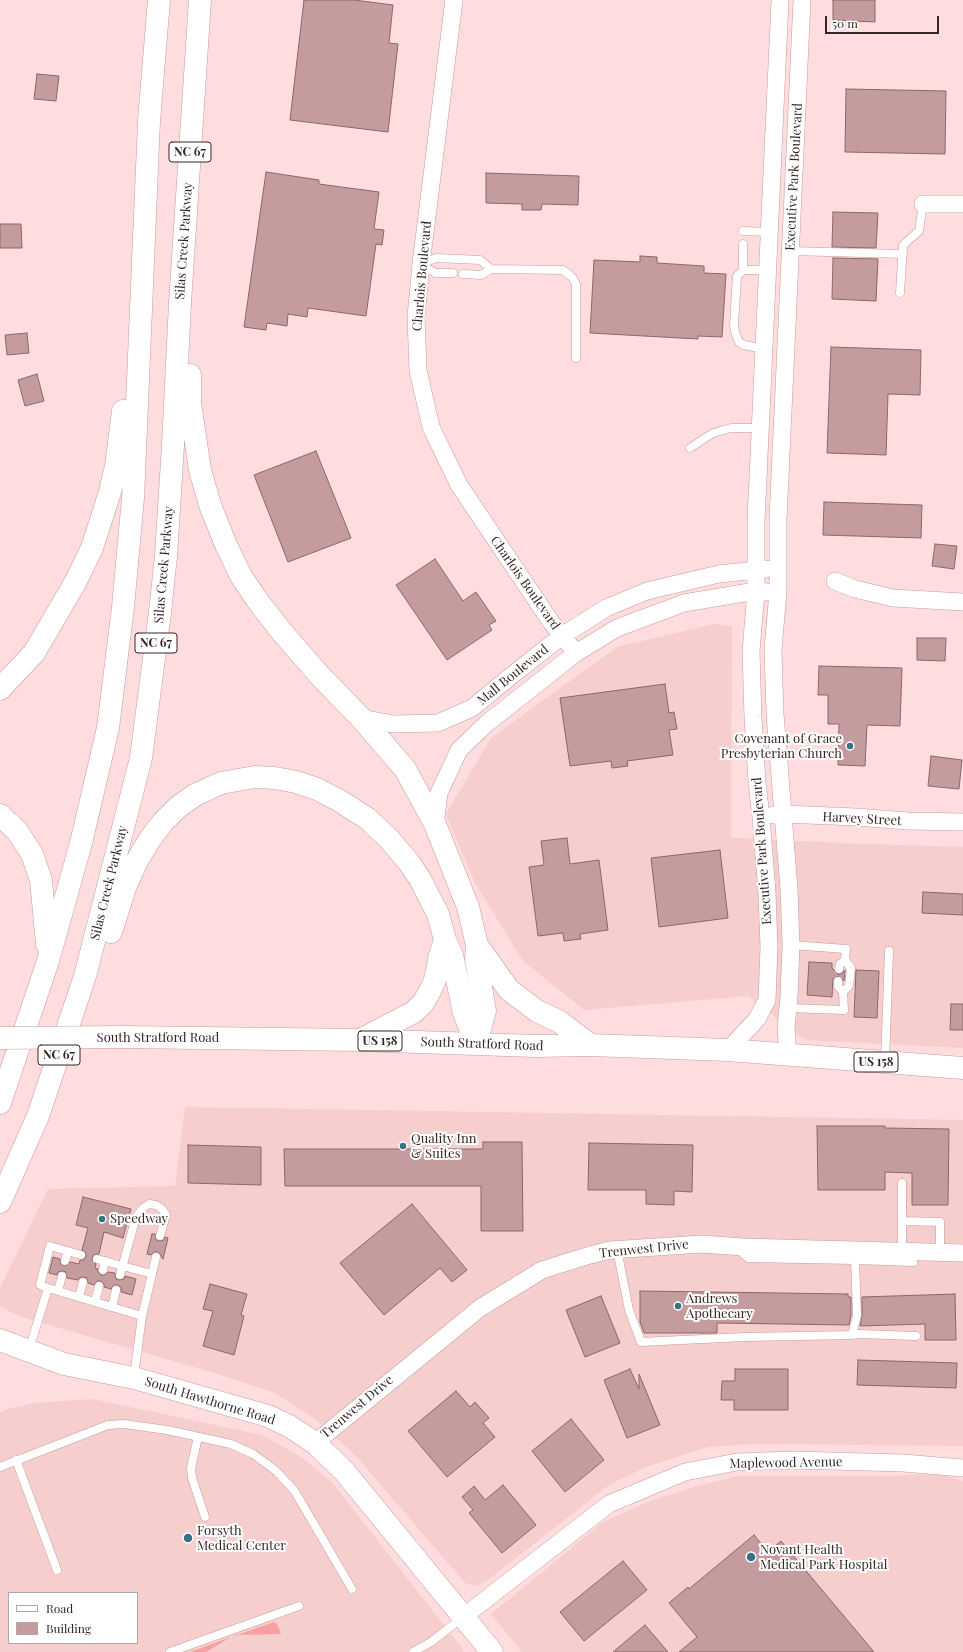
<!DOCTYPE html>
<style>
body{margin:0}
#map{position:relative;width:963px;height:1652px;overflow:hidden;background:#ffdcdd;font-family:"Playfair Display",serif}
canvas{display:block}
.legend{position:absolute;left:8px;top:1592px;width:130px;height:52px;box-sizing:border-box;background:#fff;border:1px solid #aea8a8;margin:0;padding:5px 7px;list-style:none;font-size:12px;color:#352526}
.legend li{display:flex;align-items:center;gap:8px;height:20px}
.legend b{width:20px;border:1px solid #aea8a8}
.scale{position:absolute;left:825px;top:16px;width:114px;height:18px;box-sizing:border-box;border:2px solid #352526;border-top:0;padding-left:5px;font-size:12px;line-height:14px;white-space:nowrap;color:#352526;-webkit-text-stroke:3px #fff;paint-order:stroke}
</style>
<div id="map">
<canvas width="963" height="1652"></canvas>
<ul class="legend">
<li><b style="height:5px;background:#fff"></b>Road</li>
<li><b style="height:11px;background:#c59c9d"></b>Building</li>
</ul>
<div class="scale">50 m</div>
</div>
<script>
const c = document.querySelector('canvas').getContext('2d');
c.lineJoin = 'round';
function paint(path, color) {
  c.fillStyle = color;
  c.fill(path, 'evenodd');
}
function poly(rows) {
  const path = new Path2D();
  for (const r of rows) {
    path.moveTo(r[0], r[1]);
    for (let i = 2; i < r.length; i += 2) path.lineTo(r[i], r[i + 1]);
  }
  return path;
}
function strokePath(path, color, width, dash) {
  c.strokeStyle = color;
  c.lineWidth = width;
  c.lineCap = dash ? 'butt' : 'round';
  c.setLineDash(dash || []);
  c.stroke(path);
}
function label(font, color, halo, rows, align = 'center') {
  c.font = font + ' "Playfair Display",serif';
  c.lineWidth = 4;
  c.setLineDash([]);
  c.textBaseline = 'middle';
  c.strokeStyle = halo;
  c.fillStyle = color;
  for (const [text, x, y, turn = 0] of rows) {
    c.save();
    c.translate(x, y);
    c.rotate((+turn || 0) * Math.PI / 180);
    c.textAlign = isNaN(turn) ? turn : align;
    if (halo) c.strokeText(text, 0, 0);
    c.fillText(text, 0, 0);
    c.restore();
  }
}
paint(poly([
 [714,624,732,626,731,838,866,844,963,847,963,1048,805,1040,748,996,584,1010,523,961,475,883,446,814,491,738,617,647],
 [185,1107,963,1120,963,1446,757,1444,708,1447,646,1467,609,1485,488,1580,476,1586,465,1583,356,1456,314,1418,273,1392,208,1371,18,1316,0,1306,0,1288,48,1189,175,1186],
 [92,1399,262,1435,301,1457,332,1482,465,1652,0,1652,0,1413,4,1410,35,1403],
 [9,1593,137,1593,137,1643,9,1643],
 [942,1474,963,1481,963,1652,522,1652,491,1614,603,1522,650,1501,701,1485,738,1476,878,1476]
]), '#f6cece');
paint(poly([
 [274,1622,277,1624,281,1634,239,1635,231,1637,206,1652,189,1652,190,1652,231,1637]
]), '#f7a0a4');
const building = poly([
 [304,0,354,0,393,5,389,43,398,44,388,132,290,120,304,0],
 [833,0,875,0,875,22,833,20,833,0],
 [37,74,59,76,56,101,34,99,37,74],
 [846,89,946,91,945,154,845,152,846,89],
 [266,172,319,180,319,184,379,192,374,229,384,230,382,245,376,244,366,316,308,308,307,317,288,314,287,326,267,323,266,330,244,327,266,172],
 [486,173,579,176,578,205,542,204,541,210,522,210,522,204,486,203,486,173],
 [833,212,878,213,876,248,832,247,833,212],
 [0,224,21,224,22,248,0,248,0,224],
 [640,256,657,257,657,263,704,266,704,273,726,274,722,337,698,336,698,339,590,333,594,260,640,262,640,256],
 [833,258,878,259,876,301,832,299,833,258],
 [27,333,29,353,7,355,5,335,27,333],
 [831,347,921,350,920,395,888,394,886,455,827,453,831,347],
 [37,374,44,401,25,406,18,380,37,374],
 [316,451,351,538,288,562,254,475,316,451],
 [824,502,922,505,921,538,823,535,824,502],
 [935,544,957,546,954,569,932,566,935,544],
 [435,559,463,601,476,592,496,621,489,625,492,630,447,660,396,585,435,559],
 [917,638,946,638,945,661,917,660,917,638],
 [819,666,902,668,900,726,867,725,865,766,838,765,839,724,828,724,828,695,818,695,819,666],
 [665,684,669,713,674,712,677,729,669,730,673,755,627,761,628,766,612,768,611,761,570,766,560,698,665,684],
 [931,756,962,760,959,789,928,786,931,756],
 [567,838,570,864,599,860,608,930,580,934,581,939,564,941,563,933,538,936,529,867,544,865,541,841,567,838],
 [720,850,728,918,659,927,651,858,720,850],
 [923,892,963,894,963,915,922,913,923,892],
 [809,962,832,963,832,968,838,974,841,974,845,970,844,981,838,976,833,979,832,997,807,995,809,962],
 [856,970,879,971,877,1018,854,1017,856,970],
 [951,1004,963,1004,963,1030,950,1030,951,1004],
 [817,1126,885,1126,885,1128,949,1129,948,1205,912,1205,912,1173,885,1172,885,1190,818,1190,817,1126],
 [483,1142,522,1142,523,1231,481,1231,481,1186,285,1186,284,1149,483,1149,483,1142],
 [589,1143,693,1145,692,1192,674,1191,674,1205,646,1204,646,1190,588,1190,589,1143],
 [188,1145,261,1147,261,1185,188,1183,188,1145],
 [83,1197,131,1209,123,1238,104,1232,99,1254,93,1255,92,1260,96,1264,95,1268,98,1269,98,1272,101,1275,105,1275,108,1272,115,1273,116,1279,119,1280,124,1279,125,1276,136,1279,132,1295,121,1292,121,1288,118,1285,114,1285,111,1289,104,1287,104,1284,101,1281,97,1281,94,1285,88,1283,87,1278,84,1277,79,1278,78,1280,67,1278,66,1272,63,1271,58,1272,57,1275,49,1273,53,1257,60,1259,61,1264,66,1266,70,1262,79,1264,80,1260,83,1260,86,1257,86,1253,82,1250,88,1228,76,1225,83,1197],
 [412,1204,467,1270,452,1282,440,1268,384,1315,340,1263,412,1204],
 [152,1234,155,1234,156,1240,159,1241,164,1240,165,1237,168,1238,163,1259,158,1252,154,1252,151,1255,147,1254,152,1234],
 [210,1284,247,1294,241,1315,244,1316,234,1355,203,1346,213,1311,203,1309,210,1284],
 [640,1291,848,1294,848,1297,851,1297,851,1315,849,1325,717,1323,717,1333,644,1333,640,1322,640,1291],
 [955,1294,956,1340,925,1340,925,1324,860,1326,862,1316,862,1297,955,1294],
 [601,1296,620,1343,585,1357,566,1310,601,1296],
 [858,1360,957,1363,956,1388,857,1385,858,1360],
 [630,1369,639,1389,639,1374,660,1425,627,1438,604,1380,630,1369],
 [735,1369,788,1369,788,1410,734,1410,734,1400,721,1400,722,1381,735,1381,735,1369],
 [456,1391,470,1407,475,1402,489,1418,483,1423,495,1437,447,1477,408,1431,456,1391],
 [571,1419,604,1460,565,1492,532,1451,571,1419],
 [503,1485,536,1525,502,1553,469,1513,473,1510,462,1497,474,1486,485,1500,503,1485],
 [754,1535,768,1552,781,1541,874,1652,679,1652,697,1637,669,1603,688,1587,689,1589,754,1535],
 [623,1561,647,1590,584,1641,560,1612,623,1561],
 [645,1625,668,1652,613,1652,645,1625]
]);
paint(building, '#c59c9d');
strokePath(building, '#8d6768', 1);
const lane = poly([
 [743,231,769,232],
 [790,251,903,254],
 [421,264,436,258,480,260,491,269,563,270,572,277,576,284,576,358],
 [421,264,435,273,453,273],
 [743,270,743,244],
 [463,274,481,275,491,269],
 [900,293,903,245,919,231,923,204],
 [763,349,744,345,739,342,735,332,734,325,737,276,743,270,767,270],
 [690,448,713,433,731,428,760,428],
 [839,969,840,964,845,960],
 [838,981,838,986,843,992],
 [788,1008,844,1010,843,992,849,986,851,968,845,960,846,949,791,945],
 [885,1062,889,951],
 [902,1221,902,1183],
 [743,1247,743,1254,748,1258,855,1260,855,1257],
 [617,1249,629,1310,641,1342,744,1337,852,1335,857,1316,855,1260,913,1262],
 [902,1251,902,1221,940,1222,940,1252],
 [97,1259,152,1274,142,1316],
 [65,1261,68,1251],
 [103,1270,105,1261],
 [152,1274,156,1257],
 [120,1275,136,1217,143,1208,149,1204,156,1205,162,1209,166,1215,160,1236],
 [48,1288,40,1285,50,1246,81,1255],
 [58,1291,62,1276],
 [79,1297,83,1282],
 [95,1302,99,1286],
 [112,1307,116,1290],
 [852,1335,859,1334,916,1336],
 [29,1350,48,1288,142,1316,134,1376],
 [198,1437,191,1468,192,1478,205,1517],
 [16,1460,57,1570],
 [0,1467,108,1425,124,1424,167,1430,231,1444,253,1454,275,1470,294,1490,352,1589],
 [170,1652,299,1606],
 [413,1652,431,1642,462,1618]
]);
const street = poly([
 [454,0,421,264,416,317,418,370,431,427,459,485,551,622,576,653],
 [923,204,963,204],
 [835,581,855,589,893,598,963,602],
 [361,718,393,724,438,723,472,708,511,676,562,636,606,608,647,591,719,574,766,569],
 [774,815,783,814,856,817,907,821,963,822],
 [435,824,439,793,459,750,486,724,576,653,617,628,684,603,756,591,767,592],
 [728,1050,757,1019,767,1000,769,947,767,892,761,817,757,782,753,717,751,651,756,591,756,521,780,0],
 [788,1056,786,1027,789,997,791,945,789,889,775,714,773,649,778,592,778,519,802,0],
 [315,1443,480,1308,542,1270,590,1255,610,1250,702,1244,743,1247,963,1253],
 [463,1617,609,1504,685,1472,737,1462,793,1460,903,1463,963,1468]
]);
const secondary = poly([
 [0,1340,64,1364,134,1378,268,1416,289,1426,315,1443,344,1471,492,1652]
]);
const primary = poly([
 [190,375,190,403,200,470,210,505,226,545,241,576,257,600,281,631,321,677,361,718,405,769,435,824,468,907,477,945,476,959,485,1011,476,1043],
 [0,689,34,653,76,581,92,548,110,492,116,466,123,411],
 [0,815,17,831,32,854,41,880,47,944],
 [111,932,126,885,138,859,150,839,163,822,178,807,195,795,221,783,255,777,275,778,296,782,317,789,340,801,368,819,390,840,410,864,420,879,438,914,445,940,452,955,464,1013,476,1043],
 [477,945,509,990,537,1011,560,1022,590,1045],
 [122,1037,359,1040,535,1046,590,1045,728,1050,963,1068],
 [362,1039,414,1012,423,1003,430,991,435,980,440,955,445,940],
 [0,1103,48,961,81,843,108,728,123,607,133,498,149,121,159,0],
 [0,1202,38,1116,85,976,141,758,160,612,166,556,173,445,180,303,200,0]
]);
strokePath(lane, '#c59c9d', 9);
strokePath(street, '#c59c9d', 18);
strokePath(secondary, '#c59c9d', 23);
strokePath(primary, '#c59c9d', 23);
strokePath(lane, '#fff', 8);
strokePath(street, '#fff', 17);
strokePath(secondary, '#fff', 22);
strokePath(primary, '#fff', 22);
const primaryBridge = poly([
 [0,1038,122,1037]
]);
strokePath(primaryBridge, '#c59c9d', 23, []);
strokePath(primaryBridge, '#fff', 22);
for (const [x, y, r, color] of [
 [850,746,4,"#357188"],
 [403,1146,4,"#357188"],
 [102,1219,4,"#357188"],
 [678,1306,4,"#357188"],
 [188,1538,5,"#357188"],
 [751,1557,5,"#357188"]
]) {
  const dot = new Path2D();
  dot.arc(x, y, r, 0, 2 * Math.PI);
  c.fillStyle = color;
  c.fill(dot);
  strokePath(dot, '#fff', 1.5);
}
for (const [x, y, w] of [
 [190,152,42],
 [156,643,42],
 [380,1041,44],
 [59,1055,42],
 [876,1062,44]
]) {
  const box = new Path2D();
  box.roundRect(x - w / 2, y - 10, w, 20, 3);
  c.fillStyle = '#fff';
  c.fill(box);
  strokePath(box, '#352526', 1);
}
label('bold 12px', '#352526', null, [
 ["NC 67",190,152],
 ["NC 67",156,643],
 ["US 158",380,1041],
 ["NC 67",59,1055],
 ["US 158",876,1062]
]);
label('13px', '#352526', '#fff', [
 ["Executive Park Boulevard",794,177,-87],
 ["Silas Creek Parkway",184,241,-86],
 ["Charlois Boulevard",422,276,-85],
 ["Silas Creek Parkway",164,565,-85],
 ["Charlois Boulevard",525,583,55],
 ["Mall Boulevard",513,675,-39],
 ["Harvey Street",862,819,3],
 ["Executive Park Boulevard",762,851,-94],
 ["Silas Creek Parkway",109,883,-76],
 ["South Stratford Road",158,1038],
 ["South Stratford Road",482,1044,2],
 ["Trenwest Drive",644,1249,-6],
 ["South Hawthorne Road",210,1401,17],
 ["Trenwest Drive",357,1407,-40],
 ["Maplewood Avenue",786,1463,-1]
]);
label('13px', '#352526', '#fff', [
 ["Covenant of Grace",842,739,"right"],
 ["Presbyterian Church",842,754,"right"],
 ["Quality Inn",411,1139],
 ["& Suites",411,1154],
 ["Speedway",110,1219],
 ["Andrews",686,1299],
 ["Apothecary",686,1314],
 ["Forsyth",197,1531],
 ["Medical Center",197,1546],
 ["Novant Health",760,1550],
 ["Medical Park Hospital",760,1565]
], 'left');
</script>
